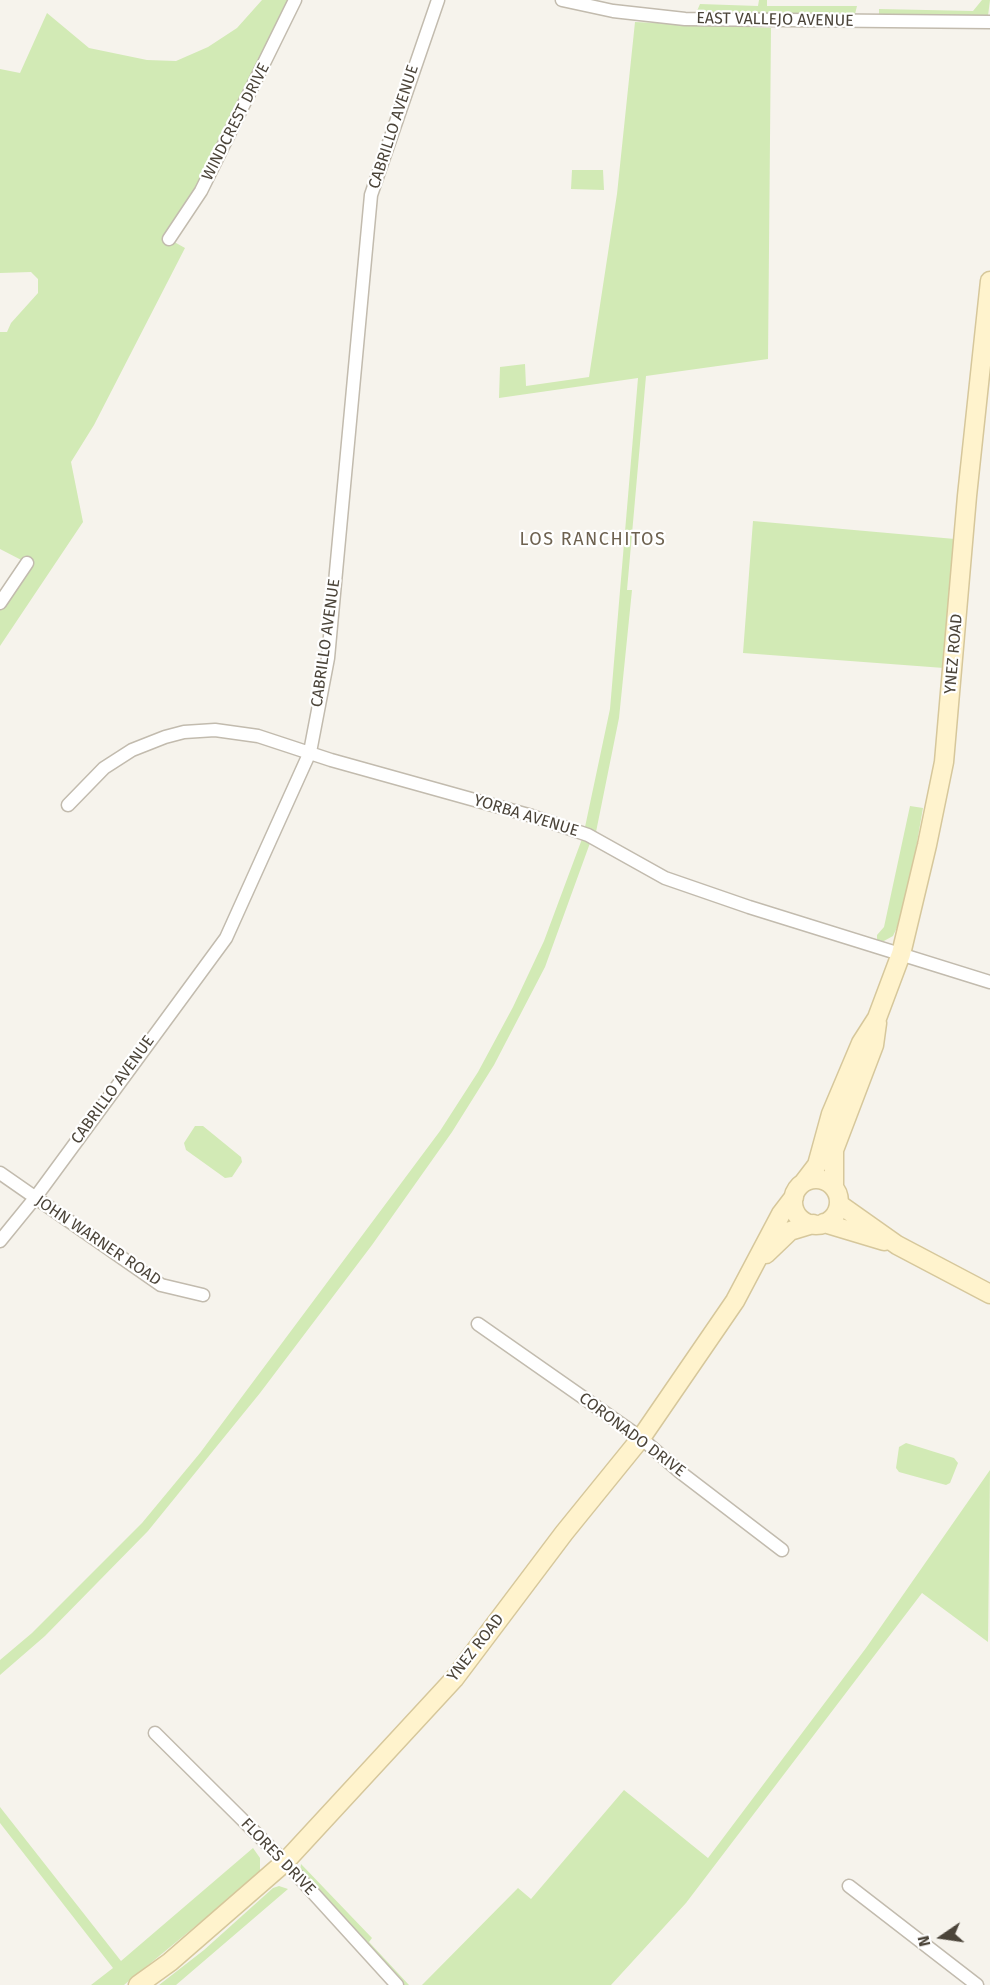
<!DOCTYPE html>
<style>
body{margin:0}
#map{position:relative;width:990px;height:1985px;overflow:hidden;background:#f6f3ec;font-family:"Fira Sans",sans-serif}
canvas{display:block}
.north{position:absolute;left:912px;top:1907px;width:60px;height:60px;-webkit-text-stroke:4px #fff;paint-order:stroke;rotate:257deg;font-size:16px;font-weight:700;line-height:24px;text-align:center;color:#4b4439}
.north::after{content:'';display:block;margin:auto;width:21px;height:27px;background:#4b4439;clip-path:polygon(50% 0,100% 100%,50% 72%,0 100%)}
</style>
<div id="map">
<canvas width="990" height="1985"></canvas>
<div class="north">N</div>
</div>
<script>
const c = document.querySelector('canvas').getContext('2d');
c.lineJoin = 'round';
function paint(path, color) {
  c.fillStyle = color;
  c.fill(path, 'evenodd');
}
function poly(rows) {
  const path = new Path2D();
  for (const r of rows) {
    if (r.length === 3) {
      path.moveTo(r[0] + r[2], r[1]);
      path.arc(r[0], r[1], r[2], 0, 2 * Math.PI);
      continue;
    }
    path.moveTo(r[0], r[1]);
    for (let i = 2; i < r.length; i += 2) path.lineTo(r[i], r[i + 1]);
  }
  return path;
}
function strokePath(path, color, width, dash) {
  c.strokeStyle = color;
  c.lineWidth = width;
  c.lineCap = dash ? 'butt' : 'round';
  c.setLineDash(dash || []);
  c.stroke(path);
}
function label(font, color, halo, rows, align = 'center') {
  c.font = font + ' "Fira Sans",sans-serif';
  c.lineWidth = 4.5;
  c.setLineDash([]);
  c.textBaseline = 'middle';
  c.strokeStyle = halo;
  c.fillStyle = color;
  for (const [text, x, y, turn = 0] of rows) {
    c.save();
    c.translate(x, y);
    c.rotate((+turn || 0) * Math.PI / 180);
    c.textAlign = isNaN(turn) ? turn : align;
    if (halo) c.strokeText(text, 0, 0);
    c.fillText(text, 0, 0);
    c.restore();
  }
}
paint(poly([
 [262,0,291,0,251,84,169,239,185,248,94,425,71,462,83,522,0,646,0,610,31,565,0,549,0,332,7,332,11,323,38,293,38,279,31,272,0,273,0,69,20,73,47,13,89,48,147,60,176,61,208,47,237,28],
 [759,0,767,0,767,6,857,6,855,14,847,15,698,14,697,11,700,4,758,6],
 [982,0,990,0,988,16,879,16,879,9,973,11],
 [635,22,771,28,768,359,646,376,627,590,632,590,619,718,596,832,585,827,610,709,638,378,499,398,500,367,525,364,526,386,589,377,617,194],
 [572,170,603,170,604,190,571,189],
 [753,521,955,539,944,668,743,653],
 [910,806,923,808,913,865,901,919,893,936,882,942,877,940,877,935,884,927],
 [582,839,590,843,545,967,494,1065,452,1132,372,1245,260,1393,148,1531,45,1636,0,1675,0,1660,32,1633,142,1523,200,1453,440,1131,478,1072,513,1007,544,941],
 [195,1126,203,1126,241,1157,242,1162,232,1177,225,1178,186,1150,184,1143],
 [906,1443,954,1458,958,1463,950,1483,946,1485,899,1472,896,1468,899,1447],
 [990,1470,988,1642,922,1593,686,1903,611,1985,422,1985,518,1888,531,1899,624,1790,708,1858,866,1648],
 [0,1807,121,1961,253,1848,260,1858,260,1873,124,1985,91,1985,113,1968,0,1823],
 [301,1864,372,1938,369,1942,409,1985,400,1985,300,1871],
 [279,1886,288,1889,176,1985,159,1985,204,1950,273,1888]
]), '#d2eab5');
const minor = poly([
 [562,0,613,11,685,19,990,22],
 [169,239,201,191,295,0],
 [0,603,27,563],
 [68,805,104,768,132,750,165,737,184,732,215,730,258,736,331,760,532,816,588,835,665,878,749,907,990,982],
 [0,1173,161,1285,203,1295],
 [0,1241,35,1198,226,938,310,752,328,658,371,195,438,0],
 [478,1324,641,1438,680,1472,782,1550],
 [155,1733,285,1862,397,1985],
 [849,1886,977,1985]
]);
const secondary = poly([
 [816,1202,23],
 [804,1182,817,1165,831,1114,861,1043,877,1018,901,954,927,845,944,762,967,496,990,281],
 [834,1188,834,1150,874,1045,877,1023],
 [839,1204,897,1245,990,1294],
 [824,1223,884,1241],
 [766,1254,790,1231,813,1224],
 [138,1985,170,1962,285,1862,454,1679,564,1533,641,1438,735,1301,781,1214,794,1197]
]);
strokePath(minor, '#c2bbae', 15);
strokePath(secondary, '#d6c79b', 21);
strokePath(minor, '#fff', 12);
strokePath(secondary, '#fff3cd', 18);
label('16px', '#4b4439', '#fff', [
 ["EAST VALLEJO AVENUE",775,20,1],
 ["WINDCREST DRIVE",236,122,-63],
 ["CABRILLO AVENUE",394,127,-72],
 ["CABRILLO AVENUE",326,643,-82],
 ["YNEZ ROAD",954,654,-85],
 ["YORBA AVENUE",526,816,17],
 ["CABRILLO AVENUE",113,1090,-54],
 ["JOHN WARNER ROAD",98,1241,34],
 ["CORONADO DRIVE",632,1435,37],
 ["YNEZ ROAD",476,1648,-52],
 ["FLORES DRIVE",278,1857,46]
]);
c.letterSpacing = '1.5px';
label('18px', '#6e6250', '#fff', [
 ["LOS RANCHITOS",593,540]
]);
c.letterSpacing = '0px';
</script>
